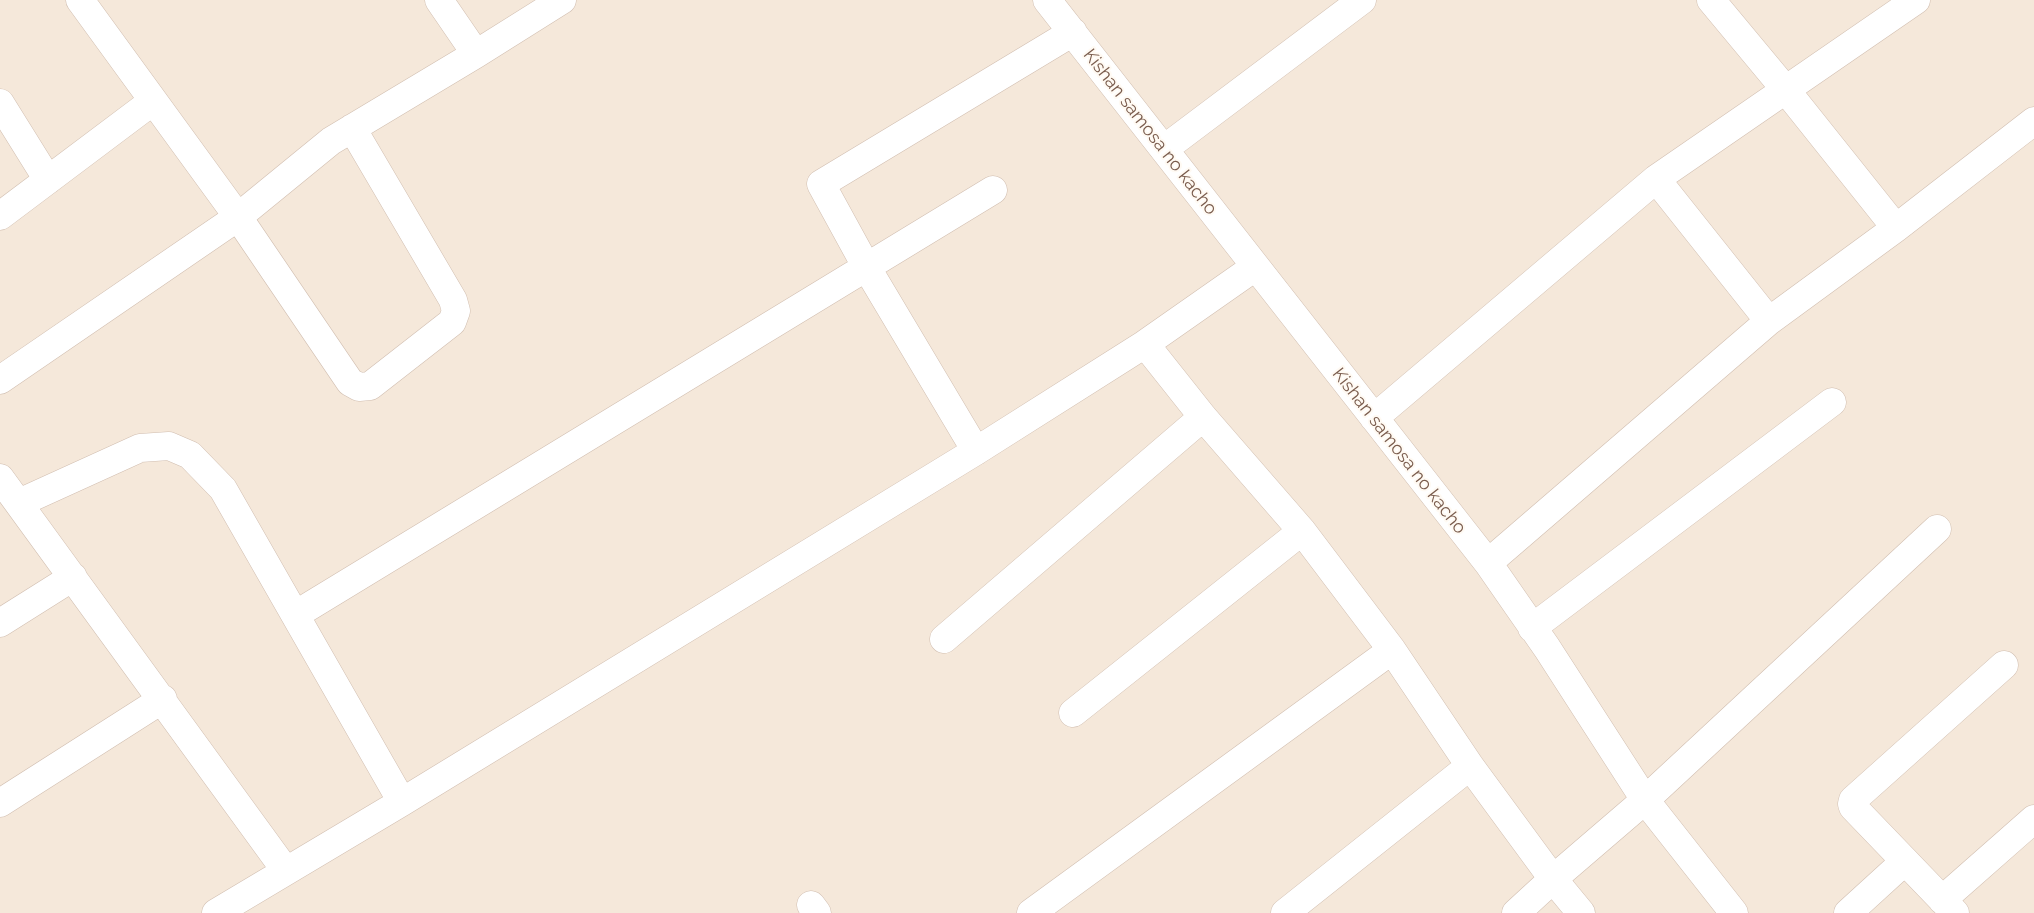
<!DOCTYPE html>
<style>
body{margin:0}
canvas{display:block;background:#fdf6ec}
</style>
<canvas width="2034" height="913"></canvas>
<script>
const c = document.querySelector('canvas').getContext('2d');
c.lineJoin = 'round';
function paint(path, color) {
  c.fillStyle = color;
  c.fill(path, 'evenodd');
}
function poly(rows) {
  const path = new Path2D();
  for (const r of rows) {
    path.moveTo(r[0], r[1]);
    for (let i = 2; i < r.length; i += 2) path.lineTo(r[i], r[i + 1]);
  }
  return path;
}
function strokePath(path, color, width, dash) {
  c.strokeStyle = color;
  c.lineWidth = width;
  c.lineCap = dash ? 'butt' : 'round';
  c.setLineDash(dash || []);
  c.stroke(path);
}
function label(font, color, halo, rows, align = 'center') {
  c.font = font + ' Raleway,sans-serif';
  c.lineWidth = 4;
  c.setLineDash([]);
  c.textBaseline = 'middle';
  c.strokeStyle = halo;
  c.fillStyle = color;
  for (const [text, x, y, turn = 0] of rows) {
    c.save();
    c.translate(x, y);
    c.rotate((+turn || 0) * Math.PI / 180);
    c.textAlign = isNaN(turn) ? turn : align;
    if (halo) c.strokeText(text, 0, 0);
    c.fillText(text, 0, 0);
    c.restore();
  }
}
paint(poly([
 [0,0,2034,0,2034,913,0,913]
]), '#f5e8da');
const minor = poly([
 [80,0,238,217,350,382,359,387,370,386,452,322,456,311,453,300,352,128],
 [439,0,476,54],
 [1047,0,1488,563,1547,648,1645,800,1734,913],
 [1711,0,1785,89,1896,228],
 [0,103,48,180],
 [1164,149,1362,0],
 [1656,179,1769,321],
 [0,216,153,101],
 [1145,344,1203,417,1302,531,1392,650,1470,766,1553,879,1581,913],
 [0,380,238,217,331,141,476,54,562,0],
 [1374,418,1656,179,1916,0],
 [976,451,867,268,821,184,1073,32],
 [0,478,286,871],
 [19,503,140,448,169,446,190,455,223,489,402,802],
 [1488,563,1769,321,1896,228,2034,121],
 [295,615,993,190],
 [0,623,73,577],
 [1532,628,1832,402],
 [944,639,1203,417],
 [1073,713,1302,531],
 [0,803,163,699],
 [1942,900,2034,819],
 [811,905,817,913],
 [216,913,402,802,976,451,1145,344,1255,267],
 [1031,913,1392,650],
 [1285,913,1470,766],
 [1516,913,1553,879,1645,800,1937,529],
 [1848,913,1905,861],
 [1955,913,1853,807,1852,804,1853,800,2004,665]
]);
strokePath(minor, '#d1beb0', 29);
strokePath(minor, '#fff', 28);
label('18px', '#7a5c4d', '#fffaf3', [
 ["Kishan samosa no kacho",1150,132,52],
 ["Kishan samosa no kacho",1399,451,52]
]);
</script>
